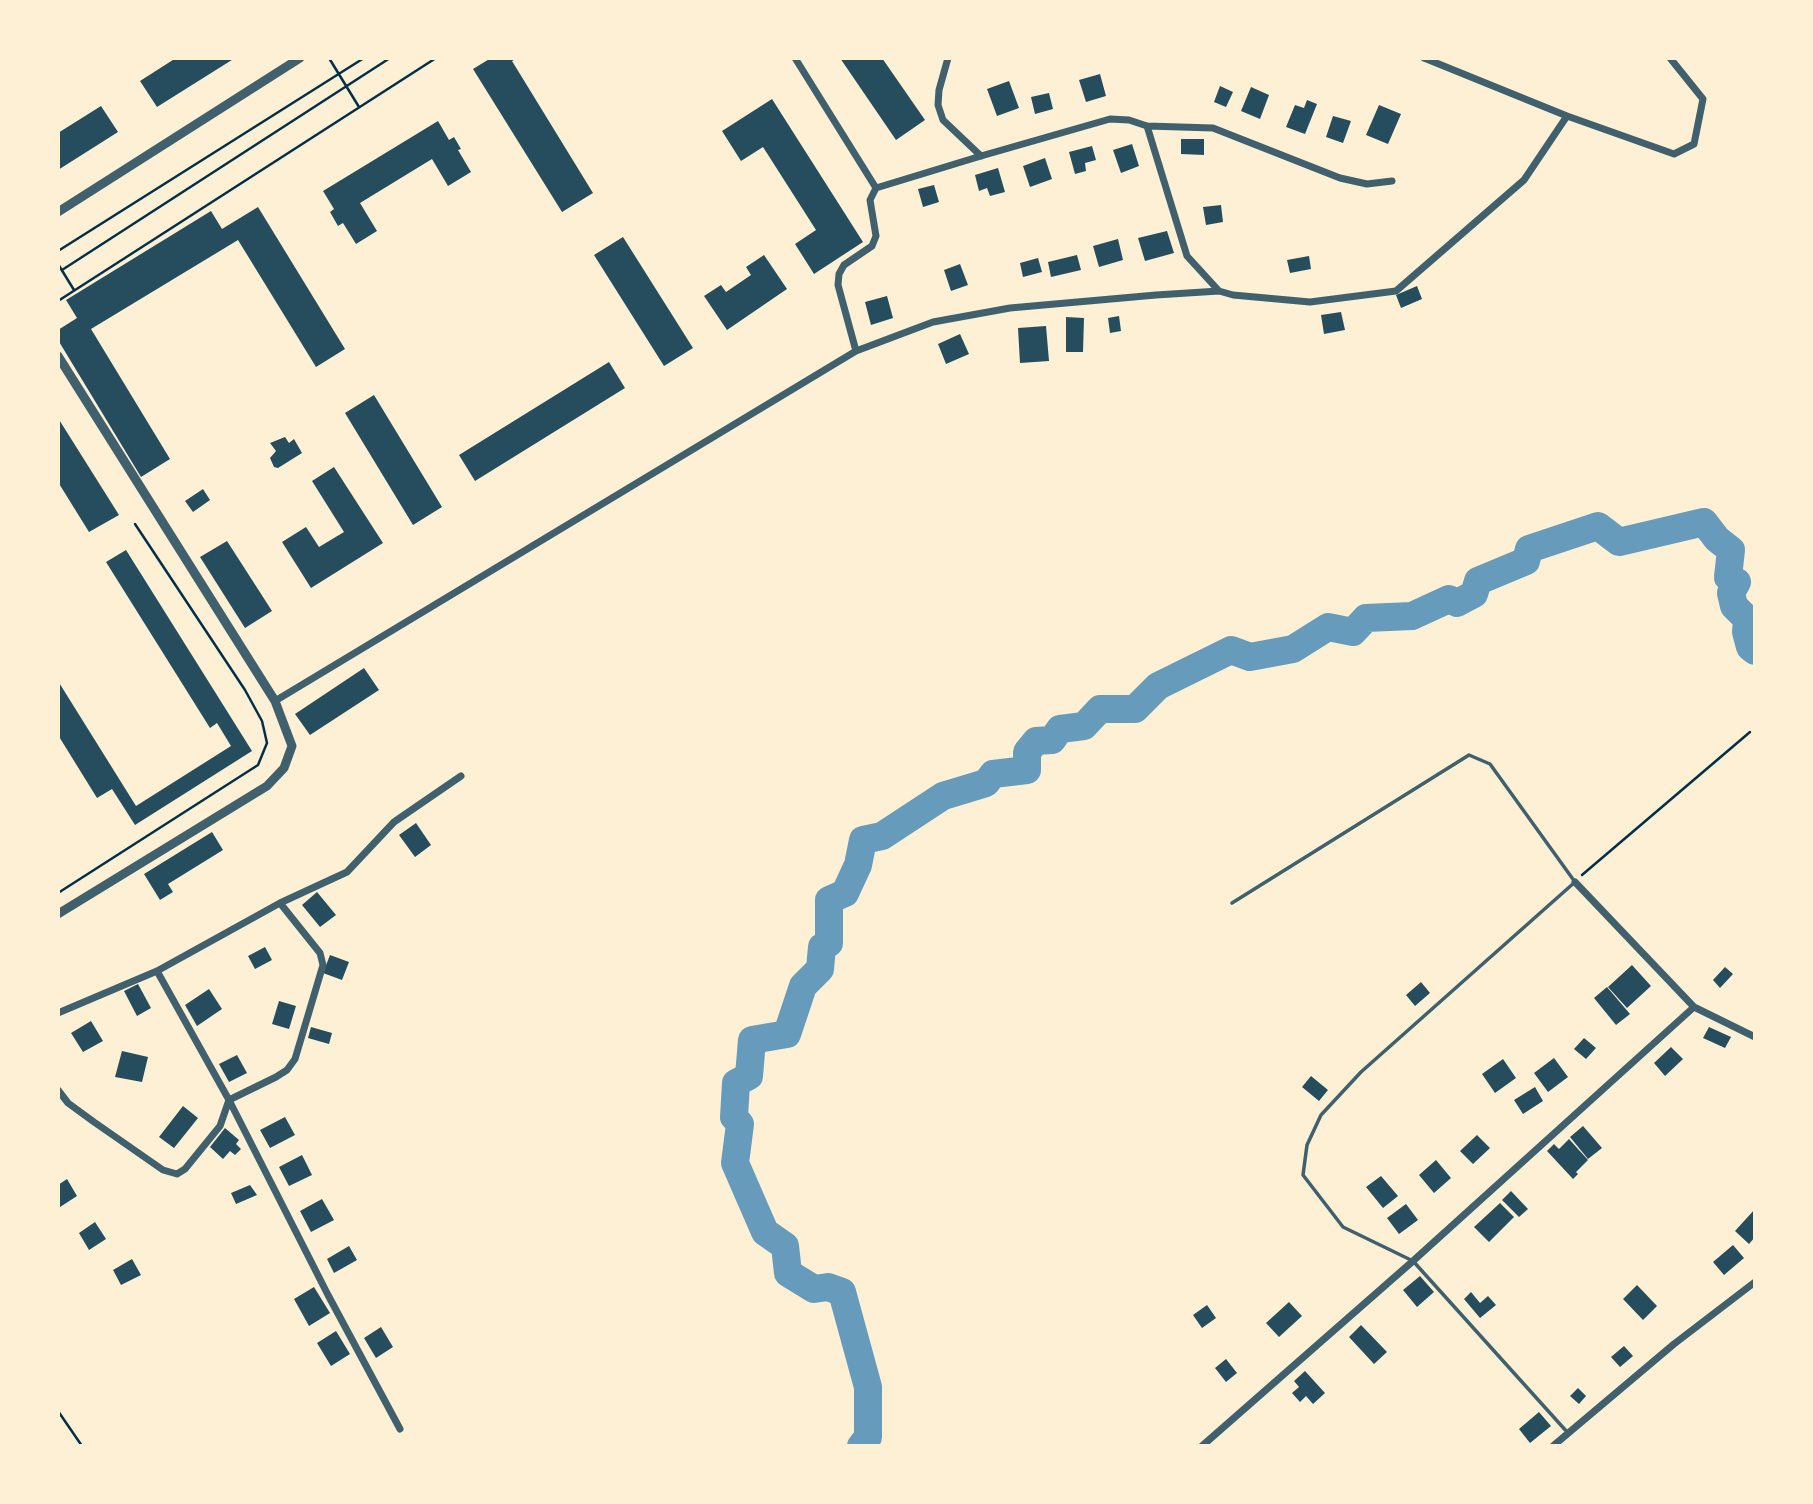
<!DOCTYPE html>
<style>
body{margin:0}
#map{position:relative;width:1813px;height:1504px;overflow:hidden;background:#fdf0d5;font-family:Mulish,sans-serif}
canvas{display:block}
.frame{position:absolute;inset:0;border:60px solid #fdf0d5;pointer-events:none}
</style>
<div id="map">
<canvas width="1813" height="1504"></canvas>
<div class="frame"></div>
</div>
<script>
const c = document.querySelector('canvas').getContext('2d');
c.lineJoin = 'round';
function poly(rows) {
  const path = new Path2D();
  for (const r of rows) {
    path.moveTo(r[0], r[1]);
    for (let i = 2; i < r.length; i += 2) path.lineTo(r[i], r[i + 1]);
  }
  return path;
}
function strokePath(path, color, width, dash) {
  c.strokeStyle = color;
  c.lineWidth = width;
  c.lineCap = dash ? 'butt' : 'round';
  c.setLineDash(dash || []);
  c.stroke(path);
}
function paint(path, color) {
  c.fillStyle = color;
  c.fill(path, 'evenodd');
}
strokePath(poly([
 [861,1446,868,1437,868,1387,842,1292,828,1287,814,1289,788,1273,785,1246,765,1232,735,1163,740,1124,734,1117,736,1083,749,1076,752,1040,787,1034,803,986,820,969,822,947,829,943,829,900,845,893,858,865,863,840,882,836,943,796,986,783,993,774,1027,770,1027,752,1036,741,1052,740,1060,729,1084,726,1100,709,1135,709,1158,686,1231,650,1250,657,1293,649,1328,627,1353,632,1366,618,1412,616,1449,599,1457,603,1474,594,1478,581,1526,561,1529,549,1598,526,1619,542,1704,522,1717,539,1731,550,1728,577,1737,582,1731,593,1734,606,1747,619,1746,632,1750,647,1755,651]
]), '#669bbc', 28);
paint(poly([
 [176,58,235,58,157,107,140,81],
 [491,58,518,58,512,61,593,193,562,212,473,69],
 [840,58,882,58,925,120,896,140],
 [1100,74,1106,96,1086,102,1079,80],
 [1009,81,1019,108,997,116,987,89],
 [1220,86,1233,92,1226,107,1214,102],
 [1251,87,1269,95,1260,119,1241,111],
 [1049,93,1053,109,1035,114,1031,97],
 [772,99,863,242,814,274,795,244,816,230,763,147,741,161,722,131],
 [1307,100,1317,104,1305,134,1286,127,1295,105,1304,108],
 [1379,105,1401,114,1388,144,1366,135],
 [101,106,118,132,58,170,58,133],
 [1333,116,1351,121,1343,143,1326,137],
 [438,121,449,140,454,137,461,149,458,150,471,172,448,186,432,159,360,203,377,231,356,244,343,223,338,226,330,212,334,209,323,191],
 [1181,139,1204,139,1204,155,1181,154],
 [1132,144,1139,166,1121,173,1113,150],
 [1092,146,1096,160,1085,163,1086,171,1075,174,1069,152],
 [1045,158,1052,179,1030,187,1023,166],
 [998,168,1005,192,990,196,987,188,979,191,975,175],
 [934,185,939,202,923,207,918,189],
 [1221,205,1223,222,1206,225,1203,207],
 [258,207,345,349,316,367,238,240,91,329,170,459,141,477,58,340,58,330,77,318,66,300,211,211,222,229],
 [1167,231,1174,253,1145,261,1138,238],
 [623,237,693,348,664,366,594,255],
 [1118,239,1123,260,1099,267,1093,246],
 [764,255,787,289,727,330,704,296,721,285,726,292,751,275,746,267],
 [1077,255,1081,270,1051,277,1048,262],
 [1309,256,1311,269,1290,273,1287,260],
 [1038,258,1042,272,1023,277,1020,263],
 [960,264,968,285,951,291,944,270],
 [1417,286,1422,299,1401,308,1396,295],
 [887,296,893,318,871,325,865,302],
 [1341,312,1345,330,1324,334,1321,315],
 [1119,316,1121,331,1110,333,1108,318],
 [1066,317,1084,318,1083,352,1066,352],
 [1046,326,1049,361,1020,363,1018,328],
 [960,334,969,354,946,364,938,344],
 [609,362,625,388,475,481,459,455],
 [374,395,442,507,413,525,345,413],
 [58,418,119,515,89,532,58,482],
 [285,437,289,443,294,439,302,453,278,468,274,467,270,458,276,451,270,443],
 [334,467,383,543,311,588,282,542,306,527,319,547,344,532,312,481],
 [203,489,210,500,193,512,185,501],
 [227,541,272,611,245,628,200,557],
 [126,550,252,751,135,825,112,789,97,798,58,735,58,681,136,806,231,746,217,723,210,728,106,562],
 [364,668,379,690,310,735,295,714],
 [416,823,431,845,415,857,399,835],
 [212,832,223,850,168,884,173,892,160,900,144,874],
 [317,892,336,915,320,927,302,905],
 [265,947,272,960,255,969,248,956],
 [330,955,349,962,342,980,323,973],
 [1632,965,1651,986,1627,1008,1608,987],
 [1725,967,1733,974,1720,988,1713,980],
 [1421,982,1430,993,1415,1006,1406,995],
 [138,984,151,1008,137,1016,124,991],
 [1607,987,1630,1014,1616,1025,1594,998],
 [209,989,222,1009,197,1026,185,1005],
 [279,1001,296,1006,289,1029,272,1024],
 [91,1021,103,1041,83,1052,71,1033],
 [311,1027,332,1033,329,1044,308,1038],
 [1709,1027,1731,1037,1725,1048,1703,1038],
 [1584,1038,1596,1048,1586,1059,1574,1049],
 [1671,1047,1683,1059,1665,1076,1654,1063],
 [122,1051,148,1057,142,1082,115,1077],
 [237,1055,247,1073,229,1082,219,1064],
 [1554,1058,1568,1077,1548,1092,1534,1073],
 [1503,1059,1516,1078,1495,1093,1482,1074],
 [1311,1076,1328,1090,1319,1101,1302,1087],
 [1535,1087,1543,1101,1523,1114,1514,1100],
 [183,1106,198,1118,174,1148,159,1137],
 [285,1117,295,1135,270,1148,260,1130],
 [1583,1126,1602,1148,1588,1159,1570,1137],
 [225,1128,239,1140,236,1144,241,1149,235,1155,230,1151,223,1159,210,1147],
 [1477,1135,1490,1148,1473,1164,1460,1151],
 [1569,1139,1588,1160,1576,1172,1578,1174,1573,1179,1547,1151,1554,1144,1559,1149],
 [302,1155,312,1175,289,1186,279,1167],
 [1436,1160,1451,1178,1434,1193,1419,1175],
 [1381,1176,1398,1196,1383,1208,1366,1187],
 [67,1179,77,1196,60,1207,58,1203,58,1185],
 [250,1185,257,1195,236,1204,231,1193],
 [1511,1191,1528,1209,1519,1217,1502,1200],
 [322,1199,334,1220,311,1232,300,1211],
 [1500,1203,1514,1217,1489,1242,1474,1227],
 [1406,1204,1418,1220,1399,1234,1387,1218],
 [1755,1209,1755,1237,1749,1244,1735,1231],
 [95,1222,106,1239,89,1250,79,1233],
 [1733,1245,1744,1258,1724,1275,1713,1262],
 [349,1246,357,1260,334,1273,327,1259],
 [132,1259,141,1275,121,1285,113,1270],
 [1420,1276,1434,1292,1417,1307,1403,1290],
 [1637,1285,1657,1306,1643,1320,1623,1299],
 [314,1287,330,1313,309,1326,294,1299],
 [1471,1292,1480,1303,1488,1296,1496,1305,1480,1318,1464,1299],
 [1289,1302,1302,1316,1279,1337,1266,1323],
 [1207,1305,1216,1318,1202,1328,1193,1315],
 [1361,1325,1387,1352,1374,1364,1349,1337],
 [381,1327,393,1347,376,1358,364,1338],
 [336,1331,350,1354,331,1366,317,1343],
 [1624,1346,1633,1356,1620,1367,1611,1357],
 [1226,1359,1237,1373,1226,1382,1215,1368],
 [1305,1371,1325,1393,1313,1404,1306,1396,1300,1402,1292,1393,1299,1387,1294,1381],
 [1578,1388,1586,1396,1579,1404,1570,1396],
 [1539,1412,1551,1426,1530,1443,1519,1429]
]), '#264d5e');
strokePath(poly([
 [329,58,359,107],
 [58,251,364,58],
 [58,264,74,290],
 [62,270,390,58],
 [58,301,436,58],
 [1582,875,1750,732],
 [58,893,258,765,267,743,262,721,245,690,135,524],
 [58,1411,82,1446]
]), '#003049', 2.5);
strokePath(poly([
 [1232,903,1469,755,1490,764,1575,882,1361,1072,1321,1115,1307,1145,1303,1175,1343,1227,1413,1261,1568,1433]
]), '#3f606c', 3.5);
strokePath(poly([
 [795,58,876,188,981,156,1110,119,1129,120,1147,126,1213,128,1340,178,1367,184,1392,181],
 [948,58,939,90,938,105,943,120,981,156],
 [1424,58,1567,116,1674,154,1694,144,1703,99,1670,58],
 [1147,126,1187,256,1219,291],
 [856,351,838,285,839,274,844,265,872,246,876,236,870,200,876,188],
 [275,701,856,351,933,322,1010,308,1156,295,1219,291,1233,295,1310,302,1396,291,1524,180,1567,116],
 [1575,882,1694,1007,1755,1037],
 [157,971,229,1100,328,1295,400,1429],
 [58,1013,157,971,280,903,347,872,394,822,461,776],
 [58,1090,68,1103,94,1122,163,1170,177,1174,185,1169,220,1126,229,1100,276,1077,287,1070,295,1059,323,965,320,953,280,903],
 [1202,1446,1413,1261,1694,1007],
 [1553,1446,1674,1344,1755,1282]
]), '#3f606c', 7);
strokePath(poly([
 [58,212,300,58],
 [58,356,275,701,292,746,284,768,267,786,58,914]
]), '#3f606c', 9);
</script>
